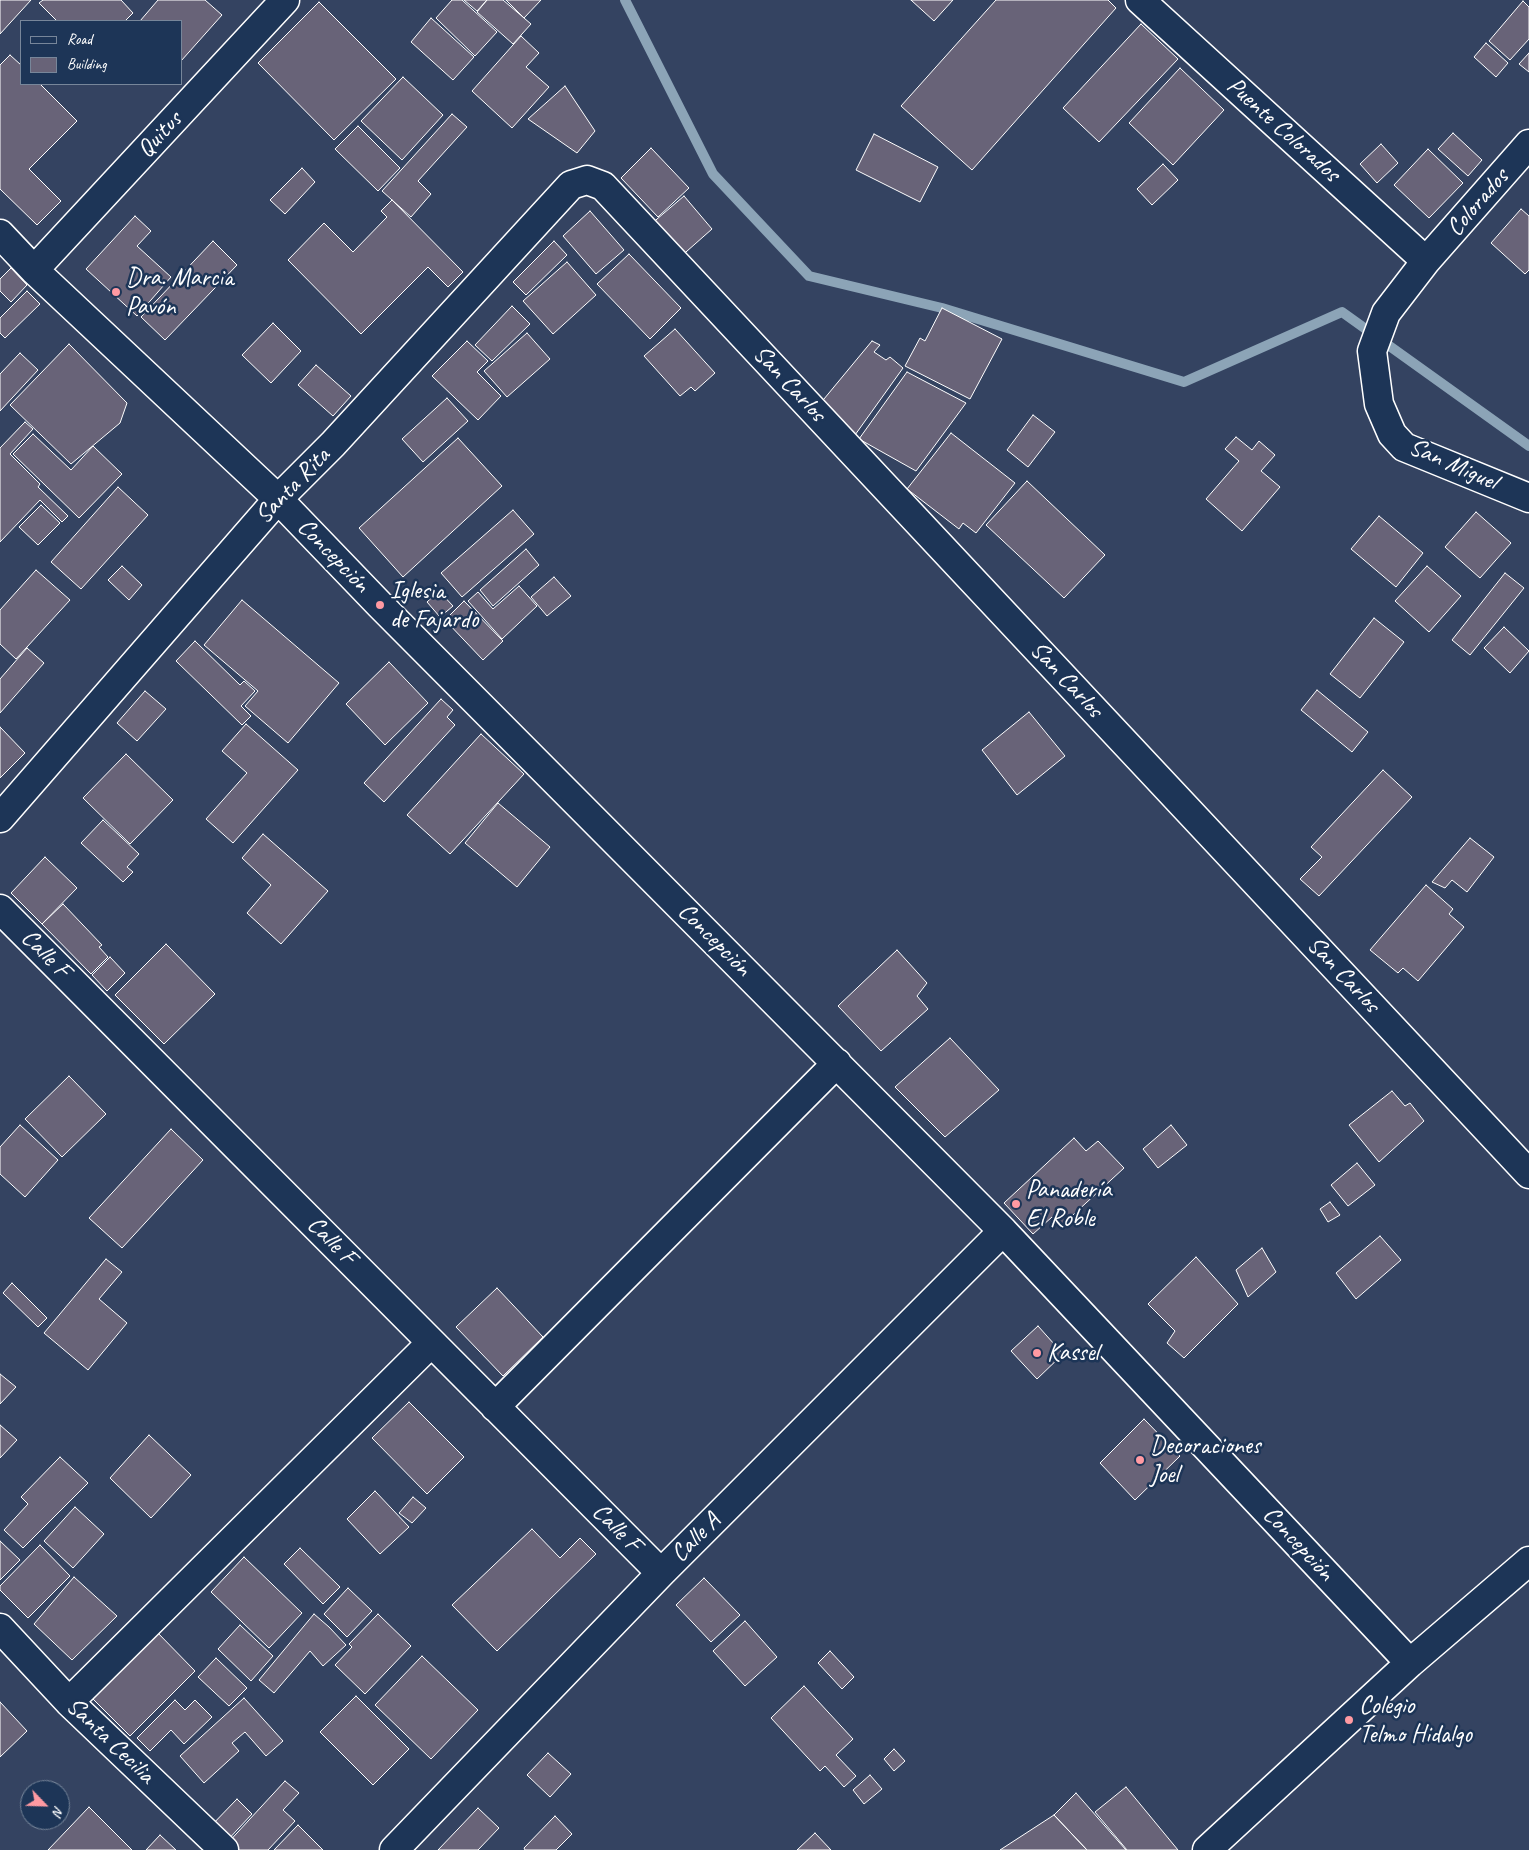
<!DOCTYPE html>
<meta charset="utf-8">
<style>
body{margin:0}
#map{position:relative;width:1529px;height:1850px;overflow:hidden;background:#344361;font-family:Caveat,sans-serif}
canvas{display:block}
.legend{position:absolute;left:20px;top:20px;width:162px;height:65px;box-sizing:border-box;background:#1d3557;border:1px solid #77869a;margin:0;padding:6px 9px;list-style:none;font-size:15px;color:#fff}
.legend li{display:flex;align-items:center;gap:10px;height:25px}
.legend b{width:25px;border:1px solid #77869a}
.north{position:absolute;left:20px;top:1780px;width:50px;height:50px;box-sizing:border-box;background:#1d3557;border:1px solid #77869a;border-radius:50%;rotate:114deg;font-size:14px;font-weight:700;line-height:20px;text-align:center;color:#fff}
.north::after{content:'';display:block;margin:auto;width:18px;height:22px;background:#ff9aa2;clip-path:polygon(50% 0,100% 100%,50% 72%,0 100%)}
</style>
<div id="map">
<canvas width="1529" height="1850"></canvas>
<ul class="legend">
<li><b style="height:6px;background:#1d3557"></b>Road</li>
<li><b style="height:14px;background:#686378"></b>Building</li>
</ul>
<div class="north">N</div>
</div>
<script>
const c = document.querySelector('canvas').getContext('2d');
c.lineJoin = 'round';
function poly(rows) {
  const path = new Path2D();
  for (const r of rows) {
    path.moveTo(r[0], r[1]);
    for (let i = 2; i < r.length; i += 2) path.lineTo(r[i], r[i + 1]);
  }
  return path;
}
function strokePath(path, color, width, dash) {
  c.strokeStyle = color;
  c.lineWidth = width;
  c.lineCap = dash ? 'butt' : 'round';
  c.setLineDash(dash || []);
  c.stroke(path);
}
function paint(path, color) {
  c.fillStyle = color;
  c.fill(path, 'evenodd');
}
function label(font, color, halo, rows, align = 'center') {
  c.font = font + ' Caveat,sans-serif';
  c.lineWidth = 5;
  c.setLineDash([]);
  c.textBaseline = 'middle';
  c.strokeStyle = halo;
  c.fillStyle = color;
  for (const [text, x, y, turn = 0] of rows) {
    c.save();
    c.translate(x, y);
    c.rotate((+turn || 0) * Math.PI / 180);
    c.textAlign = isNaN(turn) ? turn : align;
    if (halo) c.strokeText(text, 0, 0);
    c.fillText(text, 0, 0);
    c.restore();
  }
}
strokePath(poly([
 [625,0,713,174,809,276,942,308,1184,382,1342,312,1529,446]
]), '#8ca4b7', 10);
const building = poly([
 [0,0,31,0,0,34,0,0],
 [43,0,121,0,133,13,125,21,57,21,39,3,43,0],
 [158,0,205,0,222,15,181,61,181,21,140,21,158,0],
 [452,0,462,0,497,32,475,56,436,18,452,0],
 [464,0,487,0,477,11,464,0],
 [487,0,503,0,531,24,513,44,477,12,487,0],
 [506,0,541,0,524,18,506,0],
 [911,0,953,0,934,21,911,0],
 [996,0,1108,0,1116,8,972,170,901,106,996,0],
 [1523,1,1529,7,1529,39,1510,60,1489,41,1523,1],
 [319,2,396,79,334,140,258,63,319,2],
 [431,18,474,57,453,80,411,42,431,18],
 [1141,24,1178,59,1099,142,1063,108,1141,24],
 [521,36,539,53,526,67,549,87,512,128,472,91,521,36],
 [1486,43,1508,63,1496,77,1474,57,1486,43],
 [1529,53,1529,72,1519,64,1529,53],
 [10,55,21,65,21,84,40,84,77,121,29,169,61,201,37,225,0,189,0,65,10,55],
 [1180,68,1224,110,1173,165,1129,123,1180,68],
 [403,77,443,115,402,160,361,121,403,77],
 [565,86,595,131,577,153,528,119,565,86],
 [452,114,467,127,418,181,431,194,411,217,382,191,452,114],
 [358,126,400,168,378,191,335,149,358,126],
 [1453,133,1482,160,1468,176,1438,149,1453,133],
 [874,134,938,167,920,202,856,170,874,134],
 [1381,144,1398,163,1377,183,1360,164,1381,144],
 [651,148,689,188,658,217,621,178,651,148],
 [1428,149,1463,183,1429,218,1394,185,1428,149],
 [1163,164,1178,180,1152,205,1137,189,1163,164],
 [302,168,315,182,285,214,270,200,302,168],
 [684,196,712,229,678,259,650,225,684,196],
 [392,200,463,272,448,287,428,267,361,334,288,260,324,223,353,252,387,217,381,211,392,200],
 [1521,209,1529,216,1529,270,1525,274,1491,243,1521,209],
 [590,211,624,250,596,274,563,236,590,211],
 [135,216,151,231,137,246,171,277,137,316,86,269,135,216],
 [213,241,237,265,165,340,141,317,213,241],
 [554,241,567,255,526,295,513,282,554,241],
 [629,254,681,308,650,339,597,284,629,254],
 [567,262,596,295,553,334,523,301,567,262],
 [11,268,27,285,11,302,0,291,0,279,11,268],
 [27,291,40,304,5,338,0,333,0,318,27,291],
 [512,306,530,324,492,361,475,345,512,306],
 [942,308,1002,339,970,399,905,366,920,338,925,341,942,308],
 [273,323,301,351,271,383,242,355,273,323],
 [675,329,715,373,695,391,691,387,680,396,644,356,675,329],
 [527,333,550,359,507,397,484,371,527,333],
 [467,341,488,361,477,372,501,396,478,420,432,376,467,341],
 [872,341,880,345,874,352,886,360,890,357,903,368,855,435,819,405,872,341],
 [69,344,127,403,120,423,71,464,10,405,69,344],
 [20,353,38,370,0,411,0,374,20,353],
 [316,365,351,396,333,416,298,385,316,365],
 [907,372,966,403,916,471,859,439,907,372],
 [447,398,468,421,423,462,402,439,447,398],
 [1033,415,1055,432,1028,467,1007,450,1033,415],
 [25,422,33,429,10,454,40,484,38,487,68,516,62,522,40,500,0,542,0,448,25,422],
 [951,433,1015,483,976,533,963,523,959,529,907,489,951,433],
 [33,434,71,470,93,446,122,474,79,518,13,454,33,434],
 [1236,437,1252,450,1259,441,1275,455,1261,471,1280,487,1242,531,1206,499,1239,461,1225,449,1236,437],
 [458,438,502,486,403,577,359,528,458,438],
 [1027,481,1105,555,1064,598,986,525,1027,481],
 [118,487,148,515,81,589,51,562,118,487],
 [41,505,60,523,38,545,19,527,41,505],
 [513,510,534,534,462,597,441,573,513,510],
 [1476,512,1511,543,1480,578,1445,547,1476,512],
 [1379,516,1423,553,1396,587,1351,549,1379,516],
 [526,549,539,565,493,606,480,590,526,549],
 [122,566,142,585,129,600,108,580,122,566],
 [1427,566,1461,596,1429,632,1395,601,1427,566],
 [36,570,70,600,16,659,0,644,0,610,36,570],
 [1505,573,1524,588,1470,655,1452,640,1505,573],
 [554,577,571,596,547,616,531,597,554,577],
 [519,586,537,606,502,639,468,601,478,592,493,609,519,586],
 [439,591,453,606,440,617,427,602,439,591],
 [242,600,339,683,288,743,245,706,258,691,204,645,242,600],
 [464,601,503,641,483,660,445,620,464,601],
 [1374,618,1404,642,1360,698,1330,674,1374,618],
 [1504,627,1529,651,1510,673,1484,648,1504,627],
 [195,641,240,685,244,681,255,691,241,706,251,716,242,725,176,661,195,641],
 [27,648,44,663,0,713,0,679,27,648],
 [389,662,428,703,385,745,346,704,389,662],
 [1317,690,1368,732,1352,752,1301,710,1317,690],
 [145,691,166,709,137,741,117,723,145,691],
 [441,699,453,710,447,717,455,725,384,802,364,783,441,699],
 [1029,712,1065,756,1017,795,982,750,1029,712],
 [246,724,298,770,233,843,206,819,247,773,222,751,246,724],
 [0,727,25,753,0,778,0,727],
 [481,734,524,774,450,854,407,815,481,734],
 [126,754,173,800,130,844,83,798,126,754],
 [1383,770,1412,797,1319,896,1300,879,1322,857,1311,847,1383,770],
 [498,803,550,847,517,887,465,843,498,803],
 [103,820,139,854,127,867,133,872,123,882,81,843,103,820],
 [263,834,328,891,281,944,247,913,271,885,242,858,263,834],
 [1470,838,1494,857,1467,892,1452,880,1445,888,1432,882,1470,838],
 [45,857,77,888,42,924,11,893,45,857],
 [1426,885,1453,909,1449,914,1464,927,1418,981,1403,968,1398,973,1370,950,1426,885],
 [63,904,102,945,99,947,108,957,91,974,42,924,63,904],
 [166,944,215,994,164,1044,115,995,166,944],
 [897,950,927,983,917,996,928,1009,881,1051,838,1006,897,950],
 [110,957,125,973,107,991,92,975,110,957],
 [950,1038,999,1090,945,1137,895,1087,950,1038],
 [69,1076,106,1114,62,1157,25,1119,69,1076],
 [1392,1091,1405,1106,1410,1103,1424,1121,1379,1162,1349,1125,1392,1091],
 [20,1125,58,1160,25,1197,0,1174,0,1147,20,1125],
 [1171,1125,1187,1145,1158,1168,1143,1149,1171,1125],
 [171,1129,203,1160,122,1248,89,1218,171,1129],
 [1074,1138,1086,1151,1098,1141,1124,1168,1061,1226,1052,1217,1033,1234,1004,1203,1074,1138],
 [1357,1163,1375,1185,1348,1206,1331,1185,1357,1163],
 [1330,1202,1340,1215,1328,1222,1320,1209,1330,1202],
 [1380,1236,1401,1260,1356,1299,1336,1273,1380,1236],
 [1262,1248,1276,1272,1248,1297,1236,1270,1262,1248],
 [1196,1257,1238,1304,1184,1358,1167,1343,1175,1331,1148,1304,1196,1257],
 [106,1259,122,1272,99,1299,127,1323,88,1370,44,1333,106,1259],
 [12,1283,47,1318,38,1327,3,1293,12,1283],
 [497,1288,543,1337,503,1376,456,1327,497,1288],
 [1038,1326,1063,1354,1037,1379,1011,1351,1038,1326],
 [0,1374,16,1387,0,1404,0,1374],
 [409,1402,464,1457,427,1494,372,1438,409,1402],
 [1144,1419,1180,1456,1135,1500,1100,1463,1144,1419],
 [0,1425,17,1440,0,1458,0,1425],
 [149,1435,191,1475,151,1518,110,1478,149,1435],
 [60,1457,88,1483,23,1548,4,1530,28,1504,21,1497,60,1457],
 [375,1491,409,1527,380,1554,347,1519,375,1491],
 [413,1497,426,1508,412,1523,399,1513,413,1497],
 [75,1507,104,1534,73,1568,44,1541,75,1507],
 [532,1529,560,1558,580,1538,596,1554,497,1651,452,1605,532,1529],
 [0,1541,20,1560,0,1580,0,1541],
 [40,1545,70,1576,28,1618,0,1590,0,1586,40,1545],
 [300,1548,340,1587,323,1604,284,1564,300,1548],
 [244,1557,302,1613,269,1648,211,1592,244,1557],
 [74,1577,117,1616,72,1660,34,1624,74,1577],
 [704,1578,740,1615,711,1642,676,1605,704,1578],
 [348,1588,372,1611,347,1637,324,1614,348,1588],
 [314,1614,329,1627,346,1645,323,1666,310,1651,274,1693,259,1680,314,1614],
 [378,1614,411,1646,365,1694,335,1665,352,1647,349,1644,378,1614],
 [745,1621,777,1657,745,1686,713,1651,745,1621],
 [240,1625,273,1656,251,1681,218,1649,240,1625],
 [155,1630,195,1671,130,1736,90,1696,155,1630],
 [830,1651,854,1677,842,1689,818,1663,830,1651],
 [422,1656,478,1710,431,1759,375,1705,422,1656],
 [216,1658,247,1688,229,1706,198,1677,216,1658],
 [804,1686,853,1739,836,1755,856,1776,844,1787,825,1766,820,1771,771,1718,804,1686],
 [356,1696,409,1749,373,1785,320,1732,356,1696],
 [244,1698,283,1741,266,1756,245,1732,232,1743,239,1751,204,1783,180,1756,244,1698],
 [175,1700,185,1710,195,1700,212,1717,184,1744,171,1730,150,1751,137,1738,175,1700],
 [0,1702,27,1731,0,1757,0,1702],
 [894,1749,905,1761,894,1771,884,1759,894,1749],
 [548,1753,571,1774,550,1797,527,1775,548,1753],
 [870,1775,882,1789,864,1804,853,1790,870,1775],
 [285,1781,299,1793,283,1810,295,1821,268,1850,229,1850,225,1846,285,1781],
 [1126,1787,1178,1850,1127,1850,1095,1812,1126,1787],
 [1076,1793,1126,1850,1087,1850,1054,1815,1076,1793],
 [237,1799,252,1814,224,1844,208,1829,237,1799],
 [89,1807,132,1850,48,1850,89,1807],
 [478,1808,499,1828,478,1850,438,1850,478,1808],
 [1054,1815,1087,1850,1000,1850,1054,1815],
 [555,1816,572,1834,556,1850,525,1850,524,1848,555,1816],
 [298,1825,323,1850,274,1850,298,1825],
 [815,1833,831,1850,797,1850,815,1833],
 [160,1835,176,1850,146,1850,160,1835]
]);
paint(building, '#686378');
strokePath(building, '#fff', 1);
const minor = poly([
 [1140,0,1426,261],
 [1529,144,1426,261,1386,313,1372,351,1379,404,1392,434,1404,447,1529,498],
 [0,234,34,270,278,499,380,605,1003,1231,1410,1663],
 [34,270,285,0],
 [0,818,278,499,333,444,571,185,587,180,603,186,1529,1174],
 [0,909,661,1573],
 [495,1407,837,1063],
 [0,1628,69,1702,224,1850],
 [69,1702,431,1343],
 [394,1850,661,1573,1003,1231],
 [1207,1850,1410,1663,1529,1561]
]);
strokePath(minor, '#fff', 31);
strokePath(minor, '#1d3557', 28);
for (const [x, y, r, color] of [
 [116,292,5,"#ff9aa2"],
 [380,605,5,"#ff9aa2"],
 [1016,1204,5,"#ff9aa2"],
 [1037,1353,5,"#ff9aa2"],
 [1140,1460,5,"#ff9aa2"],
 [1349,1720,5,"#ff9aa2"]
]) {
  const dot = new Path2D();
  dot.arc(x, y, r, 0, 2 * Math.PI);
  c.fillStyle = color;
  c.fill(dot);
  strokePath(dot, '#1d3557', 2);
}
label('25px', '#fff', '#1d3557', [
 ["Puente Colorados",1283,130,42],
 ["Quitus",160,135,-47],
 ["Colorados",1478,203,-49],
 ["San Carlos",789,384,47],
 ["San Miguel",1453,465,24],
 ["Santa Rita",293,486,-46],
 ["Concepción",333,556,46],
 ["San Carlos",1066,680,47],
 ["Concepción",714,940,45],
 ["Calle F",45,954,45],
 ["San Carlos",1343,975,47],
 ["Calle F",331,1241,45],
 ["Calle F",616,1528,45],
 ["Calle A",696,1538,-45],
 ["Concepción",1298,1544,47],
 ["Santa Cecilia",110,1741,44]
]);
label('25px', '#fff', '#1d3557', [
 ["Dra. Marcia",126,278],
 ["Pavón",126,307],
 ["Iglesia",390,591],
 ["de Fajardo",390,620],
 ["Panadería",1026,1190],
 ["El Roble",1026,1219],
 ["Kassel",1047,1353],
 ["Decoraciones",1150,1446],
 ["Joel",1150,1475],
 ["Colegio",1359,1706],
 ["Telmo Hidalgo",1359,1735]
], 'left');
</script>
